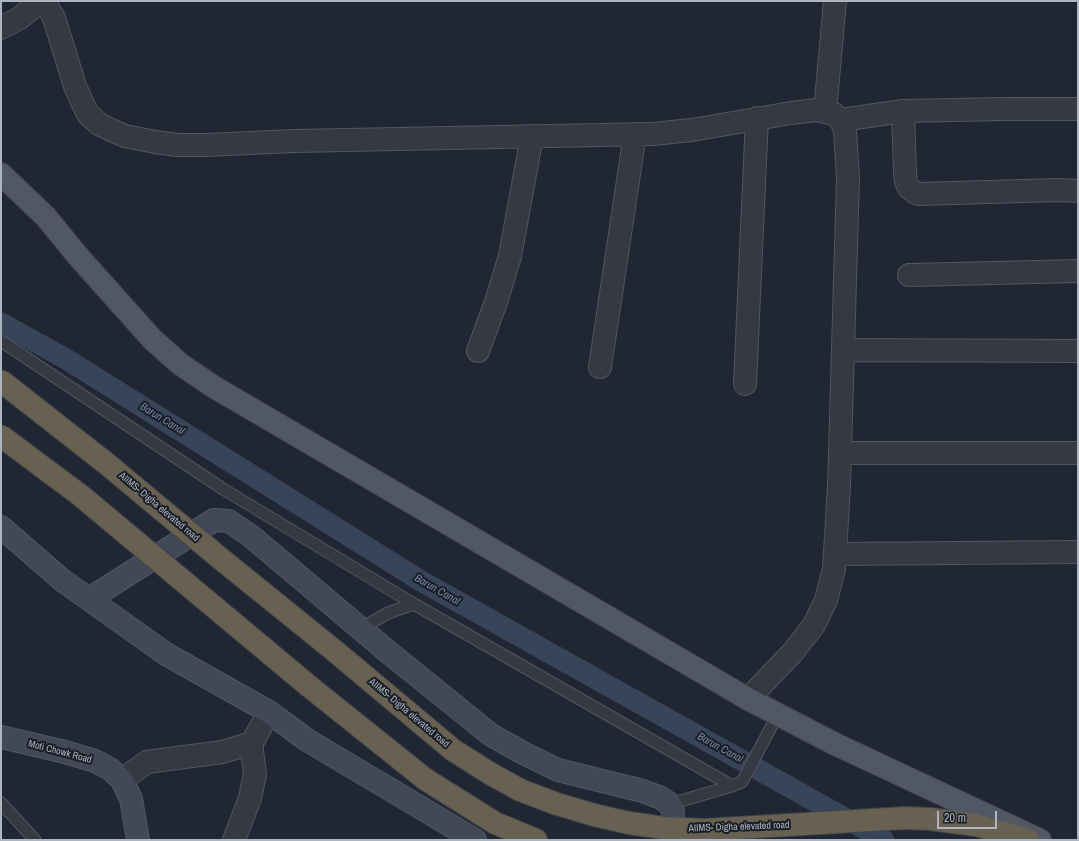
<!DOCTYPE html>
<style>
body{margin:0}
#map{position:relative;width:1079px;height:841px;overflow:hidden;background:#212732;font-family:"Archivo Narrow",sans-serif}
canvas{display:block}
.frame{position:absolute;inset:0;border:2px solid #aeb4c0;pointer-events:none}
.scale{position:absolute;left:937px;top:811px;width:60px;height:18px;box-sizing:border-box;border:2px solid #aeb4c0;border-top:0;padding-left:5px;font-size:12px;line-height:14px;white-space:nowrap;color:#aeb4c0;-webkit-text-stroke:3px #1a1e27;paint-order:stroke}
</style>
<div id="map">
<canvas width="1079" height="841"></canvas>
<div class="frame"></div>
<div class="scale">20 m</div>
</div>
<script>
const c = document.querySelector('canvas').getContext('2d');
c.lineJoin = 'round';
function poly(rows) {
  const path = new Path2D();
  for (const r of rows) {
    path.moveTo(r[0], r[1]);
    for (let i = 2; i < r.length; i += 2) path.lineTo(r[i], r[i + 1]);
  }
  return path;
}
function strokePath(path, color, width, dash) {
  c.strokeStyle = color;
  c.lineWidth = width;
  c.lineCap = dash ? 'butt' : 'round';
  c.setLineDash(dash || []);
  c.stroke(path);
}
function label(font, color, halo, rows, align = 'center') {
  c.font = font + ' "Archivo Narrow",sans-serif';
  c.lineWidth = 4;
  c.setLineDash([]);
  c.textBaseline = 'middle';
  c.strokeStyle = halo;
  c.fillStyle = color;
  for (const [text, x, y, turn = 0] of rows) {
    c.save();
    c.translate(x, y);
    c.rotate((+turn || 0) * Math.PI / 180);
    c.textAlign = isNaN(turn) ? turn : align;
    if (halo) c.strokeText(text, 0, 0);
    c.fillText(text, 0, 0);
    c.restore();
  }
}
strokePath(poly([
 [1,323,66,359,421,581,884,840]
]), '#384459', 21);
const lane = poly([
 [1,341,223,489,414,604],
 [360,629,388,613,414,604,732,786],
 [1,803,35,840],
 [670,804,732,786,742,782,778,714]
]);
const street = poly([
 [44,1,54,18,75,86,82,102,88,114,99,124,111,130,125,136,155,142,178,145,206,145,294,141,653,134,692,130,791,113,816,110,834,114,841,120,845,131,848,177,839,486,834,569,826,600,814,625,793,652,748,699],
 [1,28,20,18,33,7,36,1],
 [903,111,905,173,906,182,909,188,914,192,919,194,1058,190,1078,191],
 [825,112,835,1],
 [841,120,903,111,1004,109,1078,109],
 [909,275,1078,271],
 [843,350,1078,351],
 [478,351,496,302,510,256,532,136],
 [600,367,635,134],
 [745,384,757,118],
 [840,453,1078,453],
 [835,554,1078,552],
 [122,780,147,762,222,752,252,743],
 [234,840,250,798,255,774,252,751,252,743,269,712]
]);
const secondary = poly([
 [1,527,62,580,166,654,269,712,307,740,475,840],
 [89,599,214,520,229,521,252,537,387,651,491,735,525,754,558,770,643,791,661,798,670,804,673,812,673,828],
 [1,737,65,752,95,761,110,769,122,780,131,799,138,840]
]);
const primary = poly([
 [1,174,46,217,77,255,152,339,180,364,214,387,748,699,835,744,1040,840]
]);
const highway = poly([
 [336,652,453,750,491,774,520,790,557,804,594,815,629,823,664,828,704,830,905,818,930,819,976,825,1028,840],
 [310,687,425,779,495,823,536,840]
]);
strokePath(lane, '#515761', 13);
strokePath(street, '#515761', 24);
strokePath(secondary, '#515761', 24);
strokePath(primary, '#3d424c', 24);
strokePath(highway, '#3e444d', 24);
strokePath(lane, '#343943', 11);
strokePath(street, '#343943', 22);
strokePath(secondary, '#424855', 22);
strokePath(primary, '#525863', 22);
strokePath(highway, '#686152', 22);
const highwayBridge = poly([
 [1,381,107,464,221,559,336,652],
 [1,436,80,495,310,687]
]);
strokePath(highwayBridge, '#3e444d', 24, []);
strokePath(highwayBridge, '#686152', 22);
label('10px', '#aeb4c0', '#1a1e27', [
 ["AIIMS- Digha elevated road",159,507,40],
 ["AIIMS- Digha elevated road",409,713,40],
 ["Moti Chowk Road",60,752,15],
 ["AIIMS- Digha elevated road",739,827,-2]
]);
label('italic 11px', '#7a89a5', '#1a1e27', [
 ["Barun Canal",162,419,32],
 ["Barun Canal",437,590,30],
 ["Barun Canal",720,748,29]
]);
</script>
